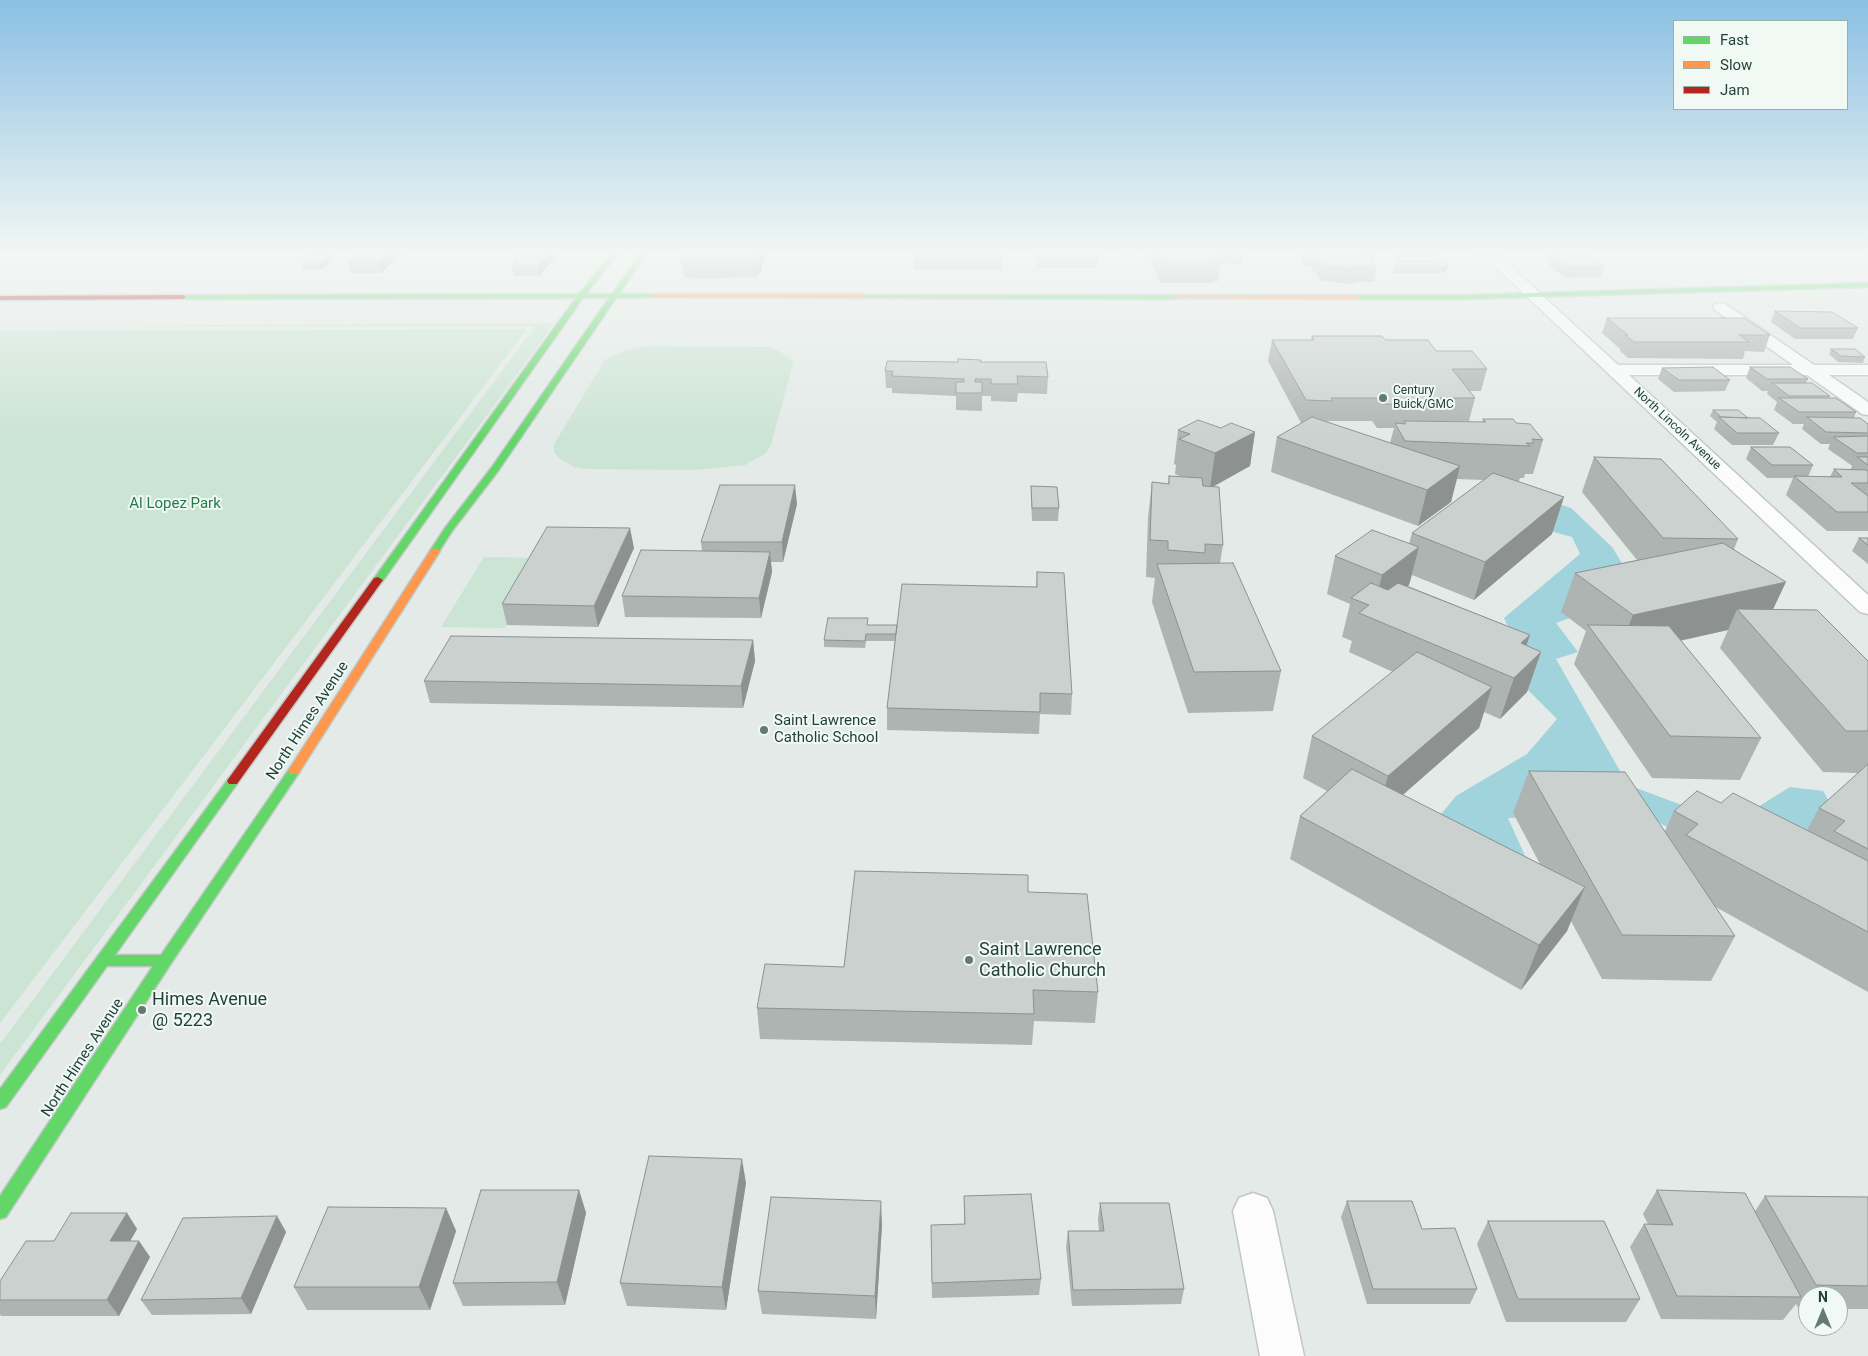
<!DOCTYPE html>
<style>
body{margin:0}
#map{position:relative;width:1868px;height:1356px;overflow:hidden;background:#e3eae7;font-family:Roboto,sans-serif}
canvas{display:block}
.legend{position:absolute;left:1673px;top:20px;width:175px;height:90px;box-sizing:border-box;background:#f1f9f5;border:1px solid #9dafa9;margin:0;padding:6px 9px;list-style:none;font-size:15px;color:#1f3f37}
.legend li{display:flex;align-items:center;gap:10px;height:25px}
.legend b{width:25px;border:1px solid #9dafa9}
.north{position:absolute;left:1798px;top:1286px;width:50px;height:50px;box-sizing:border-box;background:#f1f9f5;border:1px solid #9dafa9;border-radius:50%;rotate:0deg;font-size:14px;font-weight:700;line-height:20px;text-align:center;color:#1f3f37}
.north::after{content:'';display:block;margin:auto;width:18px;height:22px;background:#647b75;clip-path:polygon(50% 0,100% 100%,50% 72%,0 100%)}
</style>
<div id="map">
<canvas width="1868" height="1356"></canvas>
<ul class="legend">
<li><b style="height:6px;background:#63d668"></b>Fast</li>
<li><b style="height:6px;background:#ff974d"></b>Slow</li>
<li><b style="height:6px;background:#b3261e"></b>Jam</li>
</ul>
<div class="north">N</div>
</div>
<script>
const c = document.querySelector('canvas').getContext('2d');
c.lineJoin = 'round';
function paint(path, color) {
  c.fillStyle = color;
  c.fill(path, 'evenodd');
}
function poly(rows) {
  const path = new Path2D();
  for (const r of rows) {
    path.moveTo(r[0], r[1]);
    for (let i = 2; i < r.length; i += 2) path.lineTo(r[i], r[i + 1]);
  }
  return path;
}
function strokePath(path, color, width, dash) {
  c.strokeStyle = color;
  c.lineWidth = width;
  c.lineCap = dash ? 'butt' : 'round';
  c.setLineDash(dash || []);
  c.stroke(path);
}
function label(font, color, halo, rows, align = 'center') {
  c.font = font + ' Roboto,sans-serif';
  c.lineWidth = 4;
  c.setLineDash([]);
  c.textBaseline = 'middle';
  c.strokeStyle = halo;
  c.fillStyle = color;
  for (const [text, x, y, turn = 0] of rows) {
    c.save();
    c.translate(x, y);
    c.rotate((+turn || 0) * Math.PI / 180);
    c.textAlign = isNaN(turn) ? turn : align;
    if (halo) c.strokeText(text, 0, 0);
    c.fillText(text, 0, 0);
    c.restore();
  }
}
paint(poly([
 [553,323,541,342,0,1075,0,1044,534,328,529,326,118,327,204,325],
 [527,329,180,787,0,1023,0,331],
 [651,346,767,347,779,351,792,360,793,364,771,445,766,453,745,465,693,470,589,469,574,467,559,458,554,452,554,444,605,360,626,350],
 [484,557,543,558,505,628,441,627]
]), '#cbe4d3');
paint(poly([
 [1538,497,1571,508,1612,547,1633,581,1638,594,1556,623,1578,652,1556,659,1628,785,1690,808,1758,807,1790,787,1823,791,1835,811,1753,874,1647,816,1508,818,1535,878,1433,824,1456,796,1527,754,1557,719,1524,686,1515,641,1504,618,1580,554,1572,537,1525,524]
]), '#a0d3dc');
const street = poly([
 [1479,251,1494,251,1618,365,1793,365,1715,310,1713,307,1715,304,1720,303,1725,304,1814,365,1868,365,1868,375,1829,375,1868,402,1868,415,1862,414,1807,375,1629,375,1868,595,1868,614,1860,612,1479,251],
 [1253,1193,1267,1198,1273,1211,1304,1356,1260,1356,1233,1211,1239,1198,1253,1193]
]);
const fast = poly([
 [614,251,620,251,586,294,612,294,642,251,648,251,619,294,655,294,658,296,657,297,616,298,498,471,452,531,438,553,432,553,430,551,445,528,492,467,609,298,583,298,382,582,378,583,373,580,576,298,183,299,180,297,183,295,579,294,614,251],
 [1868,283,1868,287,1467,299,1356,299,1353,297,1356,295,1467,295,1868,283],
 [861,295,1175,295,1178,297,1175,299,863,298,860,296,861,295],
 [294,767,298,768,300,771,298,774,170,965,6,1217,0,1219,0,1196,153,966,107,966,6,1107,0,1109,0,1089,229,778,237,778,239,781,115,955,161,955,290,768,294,767]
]);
const slow = poly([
 [655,294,863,294,866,296,863,298,653,297,652,296,655,294],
 [1175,295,1356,295,1359,297,1356,299,1173,298,1172,297,1175,295],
 [435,548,440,551,298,774,290,774,288,771,290,768,430,551,435,548]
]);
const jam = poly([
 [0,296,183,295,186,297,183,299,0,300,0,296],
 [378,577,383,580,237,784,229,784,227,781,229,778,374,578,378,577]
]);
strokePath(street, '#c0c7c4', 3);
strokePath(fast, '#bfc8c4', 3);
strokePath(slow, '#bfc8c4', 3);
strokePath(jam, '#bfc8c4', 3);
paint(street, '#fbfcfb');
paint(fast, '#63d668');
paint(slow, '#ff974d');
paint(jam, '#b3261e');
paint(poly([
 [404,251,381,273,350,273,348,263],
 [524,251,555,251,556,256,539,276,514,276,512,266,514,265,513,261],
 [686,251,767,251,763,264,762,264,762,267,760,274,757,274,755,277,690,279,690,277,684,277,681,260],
 [914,251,1003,255,1002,270,914,269],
 [1035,251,1096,251,1098,258,1097,268,1037,268,1035,255],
 [1122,251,1134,251,1133,253,1122,253],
 [1147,251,1209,251,1213,259,1218,259,1213,251,1244,251,1242,264,1220,263,1218,281,1213,282,1213,283,1160,283],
 [1299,251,1374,251,1375,252,1373,262,1377,267,1374,282,1354,282,1354,284,1321,281,1310,266,1304,266,1301,261,1302,255],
 [1392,251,1440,251,1438,257,1398,257],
 [1549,251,1604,267,1601,277,1566,278,1547,265,1548,262,1546,260],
 [333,259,322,269,303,269,302,264],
 [1449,262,1448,267,1443,273,1392,273,1393,268],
 [1775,311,1858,328,1853,339,1795,339,1771,322],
 [1607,318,1770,335,1764,352,1745,351,1743,359,1628,358,1620,351,1620,349,1602,333],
 [1312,336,1385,340,1436,351,1487,369,1481,391,1470,391,1475,398,1469,421,1439,421,1482,422,1483,419,1516,423,1543,440,1533,474,1525,474,1524,478,1520,478,1519,481,1516,481,1552,534,1474,600,1412,575,1409,585,1408,586,1530,635,1526,646,1541,652,1527,692,1500,719,1484,712,1479,728,1403,795,1540,864,1513,813,1529,771,1665,831,1674,811,1721,803,1807,830,1819,808,1858,773,1823,772,1720,648,1728,630,1680,640,1761,738,1740,780,1652,778,1574,664,1586,631,1561,612,1575,573,1637,560,1582,492,1594,457,1738,539,1734,549,1774,610,1868,661,1868,992,1714,906,1735,936,1711,981,1602,979,1571,921,1567,931,1521,990,1290,859,1300,816,1327,791,1303,778,1312,736,1393,672,1349,652,1352,641,1342,637,1350,604,1327,594,1335,556,1409,544,1412,533,1484,480,1457,479,1451,502,1418,526,1271,472,1277,437,1301,423,1268,361,1272,340,1311,340],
 [1329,421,1372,421,1377,428,1394,428,1390,443,1328,422],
 [1831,349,1865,357,1863,363,1838,362,1829,354],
 [980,362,1048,377,1047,394,1018,393,1017,402,991,401,991,396,982,396,982,411,956,410,956,396,892,393,892,388,886,388,885,371],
 [1750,367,1808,379,1806,383,1830,396,1829,398,1856,412,1854,418,1868,424,1868,531,1827,531,1786,495,1793,478,1767,478,1746,459,1751,447,1813,465,1808,477,1830,477,1834,469,1852,470,1851,469,1852,465,1851,465,1828,449,1830,444,1821,444,1802,429,1804,424,1793,424,1774,410,1777,402,1767,394,1768,391,1762,391,1746,378],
 [1662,368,1730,380,1725,391,1674,392,1658,379],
 [1713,410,1748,418,1779,433,1773,445,1732,445,1714,429,1717,422,1710,416],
 [1221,428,1255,432,1250,466,1213,487,1223,545,1220,563,1281,671,1273,711,1188,713,1152,602,1155,578,1146,577,1148,518,1152,482,1168,484,1169,476,1182,477,1175,474,1176,465,1174,464,1178,430],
 [1031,486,1059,508,1058,521,1032,521,1031,499],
 [797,504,783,562,771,562,772,572,761,618,625,617,622,596,702,551,701,542],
 [1859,538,1868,538,1868,564,1852,551],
 [634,548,598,627,507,625,502,604],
 [1037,572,1072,694,1071,715,1040,714,1039,734,887,730,887,708,895,641,866,641,865,648,824,647,824,640,868,625,897,625,1036,587],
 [753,640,755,661,743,708,430,703,424,681],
 [1028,892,1098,992,1095,1023,1034,1021,1032,1045,760,1039,757,1008,844,967],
 [746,1183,726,1310,627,1306,620,1283],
 [579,1190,586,1213,565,1305,463,1306,453,1283],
 [1657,1190,1755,1211,1765,1196,1868,1197,1868,1309,1838,1309,1838,1296,1808,1296,1808,1309,1798,1308,1796,1304,1783,1320,1661,1319,1630,1247,1644,1224,1648,1224,1643,1214],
 [964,1196,1041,1279,1039,1295,932,1298,931,1225,964,1224],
 [1347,1201,1422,1229,1477,1289,1470,1304,1367,1304,1341,1217],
 [1100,1203,1184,1289,1181,1304,1072,1306,1066,1247,1068,1231,1099,1231,1098,1219],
 [446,1208,456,1231,430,1310,307,1310,294,1287],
 [127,1213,137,1229,130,1241,139,1241,150,1257,119,1316,1,1316,0,1314,0,1281,54,1241],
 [277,1216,286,1232,251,1314,152,1315,141,1300],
 [1488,1221,1640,1299,1626,1322,1506,1322,1477,1244],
 [882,1225,876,1319,762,1314,758,1291]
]), '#aeb4b1');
paint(poly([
 [391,251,404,251,381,273,378,263],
 [551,251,555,251,556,256,539,276,537,266],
 [758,251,759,257,761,252,762,267,760,274],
 [762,251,767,251,763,264],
 [332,254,333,259,322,269,320,264],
 [755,259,757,274,755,277,754,263],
 [1449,262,1448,267,1443,273,1444,268],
 [1255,432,1250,466,1210,488,1215,453],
 [1460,466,1451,502,1418,526,1427,490],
 [795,485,797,504,783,562,782,542],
 [1564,497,1552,534,1474,600,1485,562],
 [630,528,634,548,598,627,594,606],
 [1419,547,1409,585,1373,614,1382,575],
 [770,552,772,572,761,618,759,598],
 [1786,582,1768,620,1737,609,1728,630,1617,655,1633,615],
 [1530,635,1516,675,1521,643],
 [753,640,755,661,743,708,741,686],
 [1541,652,1527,692,1500,719,1514,678],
 [1492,687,1479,728,1376,818,1388,776],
 [1585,887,1567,931,1521,990,1539,945],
 [742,1159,746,1183,726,1310,722,1287],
 [579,1190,586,1213,565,1305,557,1282],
 [881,1201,882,1225,876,1319,875,1296],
 [446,1208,456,1231,430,1310,419,1287],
 [127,1213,137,1229,121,1257,110,1241],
 [277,1216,286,1232,251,1314,241,1298],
 [139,1241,150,1257,119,1316,107,1300]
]), '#8d9290');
const building = poly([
 [361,251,391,251,378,263,348,263,361,251],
 [524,251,551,251,537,266,512,266,517,261,513,261,524,251],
 [686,251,758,251,758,252,761,252,759,259,755,259,754,263,688,264,689,263,682,263,683,260,681,260,686,251],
 [914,251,1002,251,1003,255,913,255,914,251],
 [1036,251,1096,251,1098,258,1038,258,1036,251],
 [1157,251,1209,251,1213,259,1219,259,1220,262,1215,262,1215,264,1162,264,1157,251],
 [1306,251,1374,251,1375,252,1365,252,1377,267,1355,267,1357,269,1324,266,1313,252,1306,252,1306,251],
 [1549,251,1581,251,1604,267,1568,268,1550,255,1554,255,1549,251],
 [314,254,332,254,320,264,302,264,314,254],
 [1399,261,1449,262,1444,268,1393,268,1399,261],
 [1775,311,1832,312,1858,328,1800,328,1775,311],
 [1607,318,1744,318,1770,335,1739,335,1749,342,1634,342,1625,335,1628,335,1607,318],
 [1312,336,1382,336,1385,340,1428,340,1436,351,1472,351,1487,369,1452,369,1475,398,1439,398,1444,405,1382,404,1377,398,1331,398,1333,401,1306,400,1272,340,1314,340,1312,336],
 [1831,349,1855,349,1865,357,1841,356,1831,349],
 [958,359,981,360,980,362,1046,362,1048,377,1017,376,1018,384,991,384,991,379,975,379,975,382,982,382,982,393,956,393,956,382,964,382,964,379,892,376,893,371,885,371,887,361,958,362,958,359],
 [1713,367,1730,380,1679,380,1662,368,1713,367],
 [1750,367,1790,367,1808,379,1767,379,1750,367],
 [1772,383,1812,383,1830,396,1789,396,1772,383],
 [1779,398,1836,398,1856,412,1799,412,1779,398],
 [1713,410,1738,410,1748,418,1721,417,1713,410],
 [1312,417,1460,466,1427,490,1277,437,1312,417],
 [1719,417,1760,418,1779,433,1737,433,1719,417],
 [1807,417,1860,418,1868,424,1868,433,1826,432,1807,417],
 [1483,419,1513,419,1516,423,1530,424,1543,440,1532,439,1534,443,1526,443,1530,446,1405,441,1395,423,1406,424,1404,421,1486,422,1483,419],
 [1198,420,1221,428,1231,423,1255,432,1215,453,1179,439,1190,434,1178,430,1198,420],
 [1868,436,1868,453,1857,453,1833,437,1868,436],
 [1751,447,1790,447,1813,465,1772,465,1751,447],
 [1594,457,1661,459,1738,539,1663,538,1594,457],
 [1857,457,1868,457,1868,465,1857,457],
 [1834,469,1866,470,1868,471,1868,483,1851,483,1868,496,1868,512,1837,512,1794,476,1842,477,1834,469],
 [1493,473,1564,497,1485,562,1412,533,1493,473],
 [1169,476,1202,478,1203,486,1219,487,1223,545,1205,544,1205,553,1168,550,1168,541,1150,540,1152,482,1169,484,1169,476],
 [720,485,795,485,782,542,701,542,720,485],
 [1031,486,1057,487,1059,508,1032,508,1031,486],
 [547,527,630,528,594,606,502,604,547,527],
 [1372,530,1419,547,1382,575,1335,556,1372,530],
 [1859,538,1868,538,1868,545,1859,538],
 [1723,543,1786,582,1633,615,1575,573,1723,543],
 [641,550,770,552,759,598,622,596,641,550],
 [1233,563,1281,671,1194,672,1157,564,1233,563],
 [1037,572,1064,573,1072,694,1040,693,1040,712,887,708,902,584,1037,587,1037,572],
 [1371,583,1388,590,1398,583,1530,635,1521,643,1541,652,1514,678,1359,613,1369,605,1351,598,1371,583],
 [1737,609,1817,610,1868,661,1868,731,1846,731,1737,609],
 [828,618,868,618,867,625,897,625,896,634,866,634,865,641,824,640,828,618],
 [1588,625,1669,626,1761,738,1670,736,1588,625],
 [451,636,753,640,741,686,424,681,451,636],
 [1417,652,1492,687,1388,776,1312,736,1417,652],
 [1868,764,1868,849,1834,831,1845,821,1819,808,1868,764],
 [1352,769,1585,887,1539,945,1300,816,1352,769],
 [1529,771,1625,772,1735,936,1622,935,1529,771],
 [1697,791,1721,803,1733,793,1868,861,1868,932,1686,835,1698,824,1674,811,1697,791],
 [855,871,1028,875,1028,892,1087,894,1098,992,1033,990,1034,1014,757,1008,765,964,844,967,855,871],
 [649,1156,742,1159,722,1287,620,1283,649,1156],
 [481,1190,579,1190,557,1282,453,1283,481,1190],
 [1657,1190,1745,1193,1801,1297,1677,1296,1644,1224,1673,1225,1657,1190],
 [1031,1194,1041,1279,932,1283,931,1225,965,1224,964,1196,1031,1194],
 [1765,1196,1868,1197,1868,1286,1816,1285,1765,1196],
 [771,1197,881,1201,875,1296,758,1291,771,1197],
 [1347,1201,1412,1201,1422,1229,1455,1228,1477,1289,1373,1289,1347,1201],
 [1100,1203,1169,1203,1184,1289,1073,1290,1068,1231,1104,1231,1100,1203],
 [328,1207,446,1208,419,1287,294,1287,328,1207],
 [71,1213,127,1213,110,1241,139,1241,107,1300,0,1300,0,1281,26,1241,54,1241,71,1213],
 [277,1216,241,1298,141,1300,183,1218,277,1216],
 [1488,1221,1604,1221,1640,1299,1518,1299,1488,1221]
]);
paint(building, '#cad1ce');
strokePath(building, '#8d9290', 1);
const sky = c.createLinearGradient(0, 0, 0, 441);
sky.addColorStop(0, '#8bc0e3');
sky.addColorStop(0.57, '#f2f6f4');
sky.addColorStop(1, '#f2f6f400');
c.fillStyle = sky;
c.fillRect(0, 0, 1868, 441);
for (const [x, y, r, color] of [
 [1383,398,5,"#647b75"],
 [764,730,5,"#647b75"],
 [969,960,5,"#647b75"],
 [142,1010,5,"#647b75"]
]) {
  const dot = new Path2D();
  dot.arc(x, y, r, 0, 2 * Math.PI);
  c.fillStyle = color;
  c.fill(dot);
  strokePath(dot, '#f1f9f5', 2);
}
label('12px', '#1f3f37', '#f1f9f5', [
 ["Century",1393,391],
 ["Buick/GMC",1393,405]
], 'left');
label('12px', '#1f3f37', '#f1f9f5', [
 ["North Lincoln Avenue",1677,429,43]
]);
label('15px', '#257a48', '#f1f9f5', [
 ["Al Lopez Park",175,504]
]);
label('15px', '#1f3f37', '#f1f9f5', [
 ["North Himes Avenue",308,721,-57],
 ["North Himes Avenue",83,1058,-57]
]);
label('15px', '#1f3f37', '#f1f9f5', [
 ["Saint Lawrence",774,721],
 ["Catholic School",774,738]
], 'left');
label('18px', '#1f3f37', '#f1f9f5', [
 ["Saint Lawrence",979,950],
 ["Catholic Church",979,971],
 ["Himes Avenue",152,1000],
 ["@ 5223",152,1021]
], 'left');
</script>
